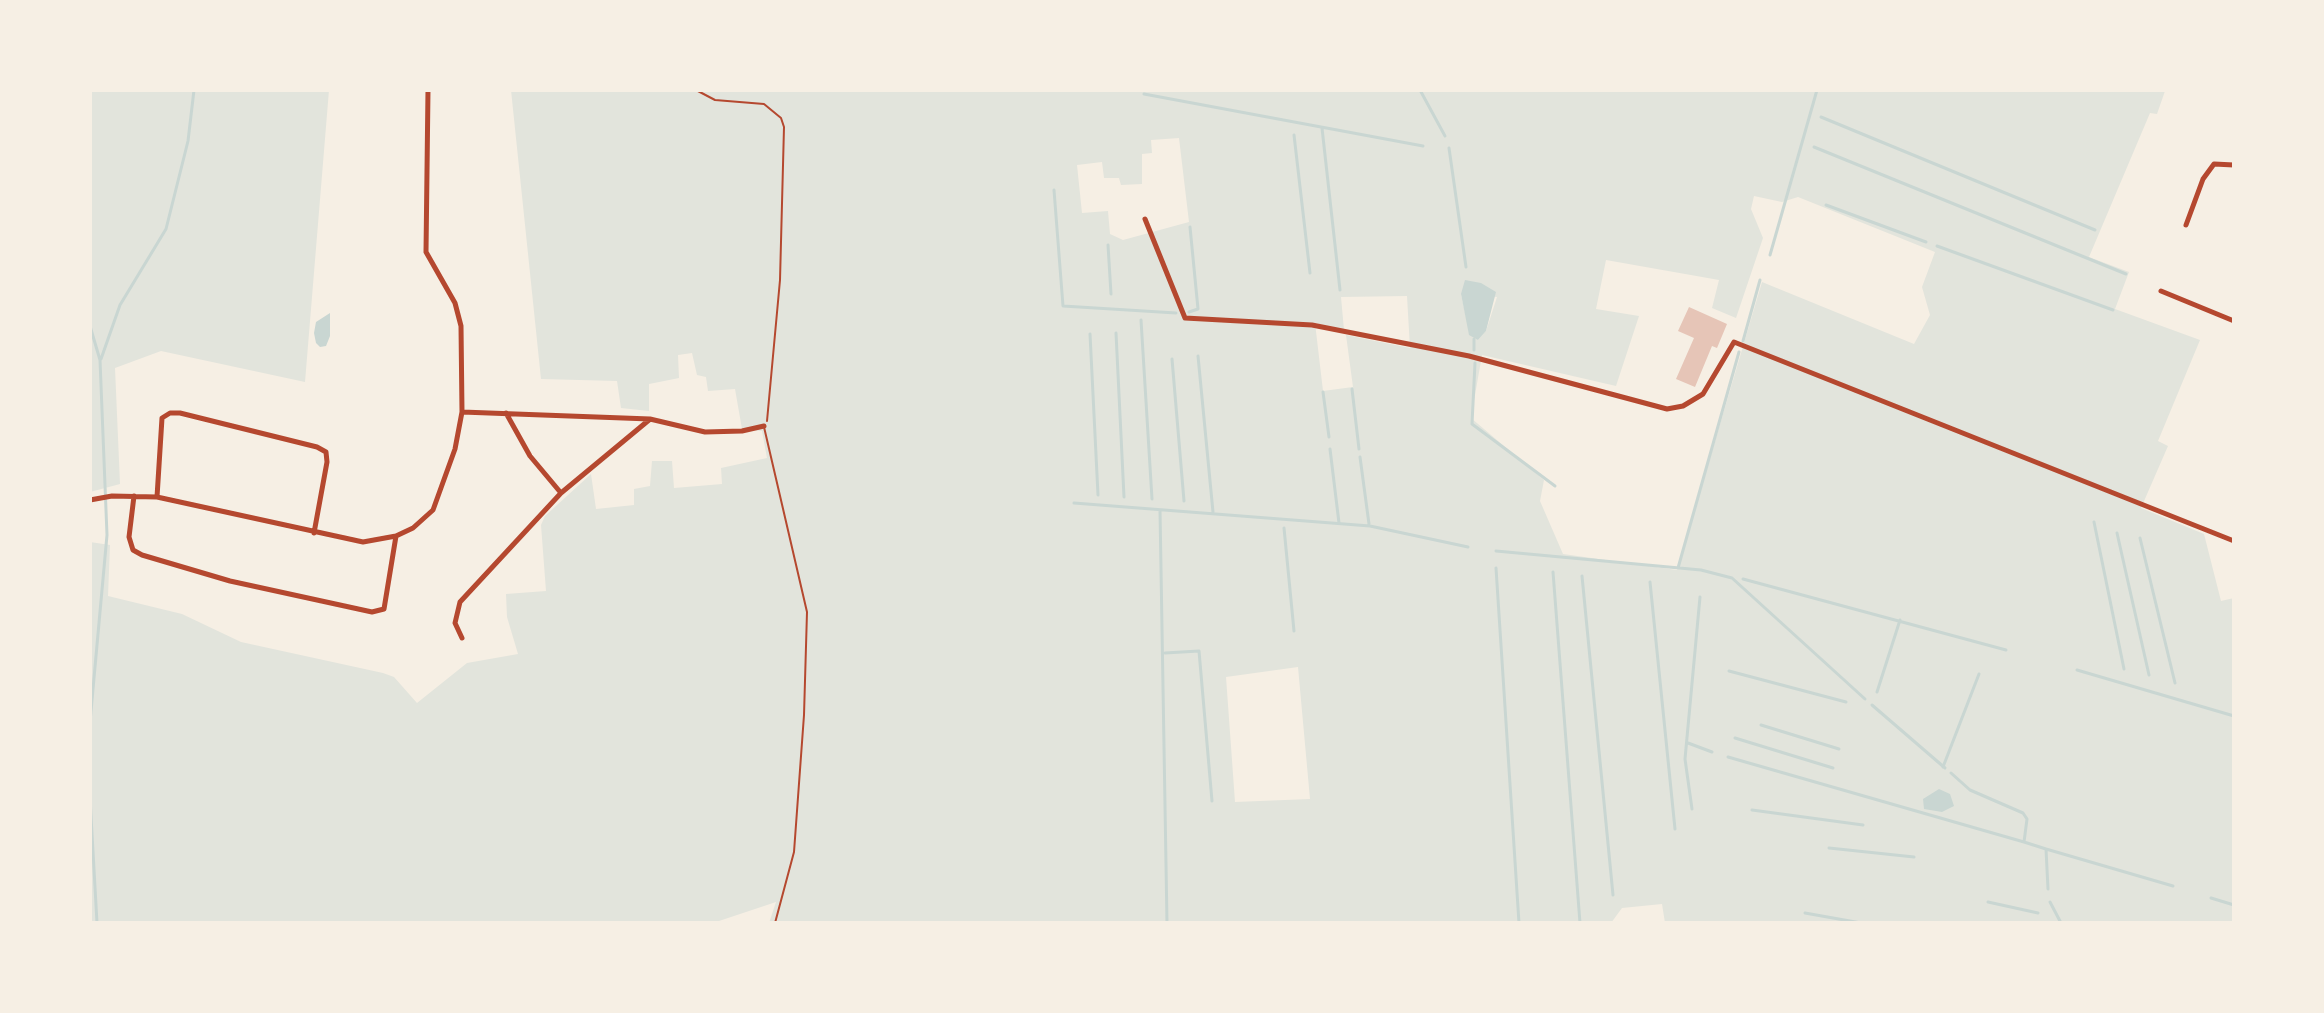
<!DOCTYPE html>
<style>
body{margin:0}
#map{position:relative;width:2324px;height:1013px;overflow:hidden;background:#f6efe4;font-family:Lato,sans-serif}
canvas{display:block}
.frame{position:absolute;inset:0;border:92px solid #f6efe4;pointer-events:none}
</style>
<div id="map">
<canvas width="2324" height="1013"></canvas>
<div class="frame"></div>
</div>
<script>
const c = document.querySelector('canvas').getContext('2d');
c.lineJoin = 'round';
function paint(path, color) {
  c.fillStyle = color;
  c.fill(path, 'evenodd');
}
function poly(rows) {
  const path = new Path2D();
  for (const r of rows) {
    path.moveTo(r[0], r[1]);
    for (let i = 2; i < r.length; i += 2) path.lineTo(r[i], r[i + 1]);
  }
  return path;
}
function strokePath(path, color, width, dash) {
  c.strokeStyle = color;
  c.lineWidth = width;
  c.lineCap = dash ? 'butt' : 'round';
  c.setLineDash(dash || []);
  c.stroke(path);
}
paint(poly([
 [90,90,329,90,305,382,161,351,115,368,120,484,90,492],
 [511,90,2165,91,2157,114,2150,113,2089,257,2129,272,2115,309,2200,340,2158,441,2168,446,2141,508,2204,534,2221,601,2234,598,2234,923,1665,923,1662,904,1622,908,1611,923,769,923,776,902,713,923,90,923,90,542,110,545,108,596,182,614,241,642,383,673,394,677,417,703,467,663,518,654,507,617,506,594,546,591,541,525,545,516,591,474,596,509,634,505,634,489,650,486,652,461,672,461,674,488,722,484,721,468,767,458,762,431,742,429,735,389,708,391,706,377,697,375,692,353,678,355,679,378,649,384,649,411,621,408,617,381,541,379],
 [1179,138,1189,222,1123,240,1110,234,1108,211,1082,213,1077,165,1102,162,1104,178,1119,178,1121,185,1142,184,1142,154,1152,153,1151,140],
 [1754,196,1782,202,1798,197,1935,252,1922,287,1930,315,1914,344,1762,282,1677,570,1563,554,1540,501,1544,480,1471,418,1482,355,1616,386,1639,316,1596,309,1606,260,1719,280,1712,308,1736,318,1763,238,1751,209],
 [1461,294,1497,297,1486,331,1478,340,1466,317],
 [1407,296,1410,348,1346,335,1353,387,1323,391,1315,323,1344,330,1341,297],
 [1298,667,1310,799,1235,802,1226,677]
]), '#e2e4dc');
paint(poly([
 [1465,280,1481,283,1496,292,1486,331,1478,340,1469,335,1461,294],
 [330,313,330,336,326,346,320,347,316,343,314,333,316,322],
 [1939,789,1950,794,1954,806,1942,812,1924,809,1923,799]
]), '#c9d6d2');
strokePath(poly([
 [1420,90,1445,136],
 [1144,94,1423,146],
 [1821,117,2095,230],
 [1322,128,1340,290],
 [1294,135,1310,273],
 [1814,147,2126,274],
 [1449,148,1466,267],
 [1054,190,1063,306,1176,313],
 [1826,205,1926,242],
 [1108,245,1111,294],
 [1937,246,2113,310],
 [1770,255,1817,90],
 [1189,312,1198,309,1190,227],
 [1141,320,1152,499],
 [90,326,100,360,107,535,90,722],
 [1116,333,1124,497],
 [1090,334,1098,495],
 [1474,339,1474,350],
 [1743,341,1760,280],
 [1198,356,1213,512],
 [101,359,120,305,166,229,188,141,194,90],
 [1172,359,1184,501],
 [1475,363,1472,424,1555,486],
 [1352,389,1359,449],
 [1323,392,1329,437],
 [1330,449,1339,523],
 [1360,457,1369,524],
 [1074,503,1370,526,1468,547],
 [1160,510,1167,923],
 [2094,522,2124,669],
 [1284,528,1294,631],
 [2117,533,2149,675],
 [2140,538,2175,683],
 [1496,551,1701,570,1732,578,1865,699],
 [1496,568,1519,923],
 [1678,568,1739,352],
 [1553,572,1580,923],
 [1582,576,1613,895],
 [1743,579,2006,650],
 [1650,582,1675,829],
 [1165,653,1199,651,1212,801],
 [2077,670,2234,716],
 [1729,671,1846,702],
 [1877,692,1900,620],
 [1872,705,1945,768],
 [1761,725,1839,749],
 [1735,738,1833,768],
 [1688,743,1712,752],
 [1728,757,2024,842],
 [1943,767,1979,674],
 [1951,773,1970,790,2023,813,2027,819,2024,842,2046,849,2048,889],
 [90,798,97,923],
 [1692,809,1685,759,1700,597],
 [1752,810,1863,825],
 [1829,848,1914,857],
 [2046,849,2173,886],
 [2211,898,2234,905],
 [1988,902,2038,913],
 [2050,902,2061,923],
 [1805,913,1861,923]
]), '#c9d6d2', 3);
paint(poly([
 [1689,307,1727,324,1717,348,1712,346,1695,387,1676,379,1694,338,1678,331]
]), '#e6c5b7');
strokePath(poly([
 [696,90,715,100,764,104,781,118,784,127,780,280,767,421]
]), '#b5482f', 2);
strokePath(poly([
 [764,427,807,612,804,715,794,852,775,923]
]), '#b5482f', 2);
strokePath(poly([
 [1145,219,1185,318,1312,325,1469,356,1667,409,1683,406,1703,394,1734,342,2234,541],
 [2186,225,2203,179,2214,164,2234,165],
 [2161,291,2234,321],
 [462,412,650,419,705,432,742,431,764,426],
 [506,413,530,456,561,493],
 [134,496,129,537,133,550,142,555,230,581,372,612,384,609,396,536],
 [157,497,162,418,170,413,180,413,317,447,326,452,327,462,314,533],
 [90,500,112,496,157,497,363,542,396,536,413,528,433,510,455,449,462,412,461,326,455,303,426,252,428,90],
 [462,638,455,623,460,602,561,493,649,420]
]), '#b5482f', 5);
</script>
